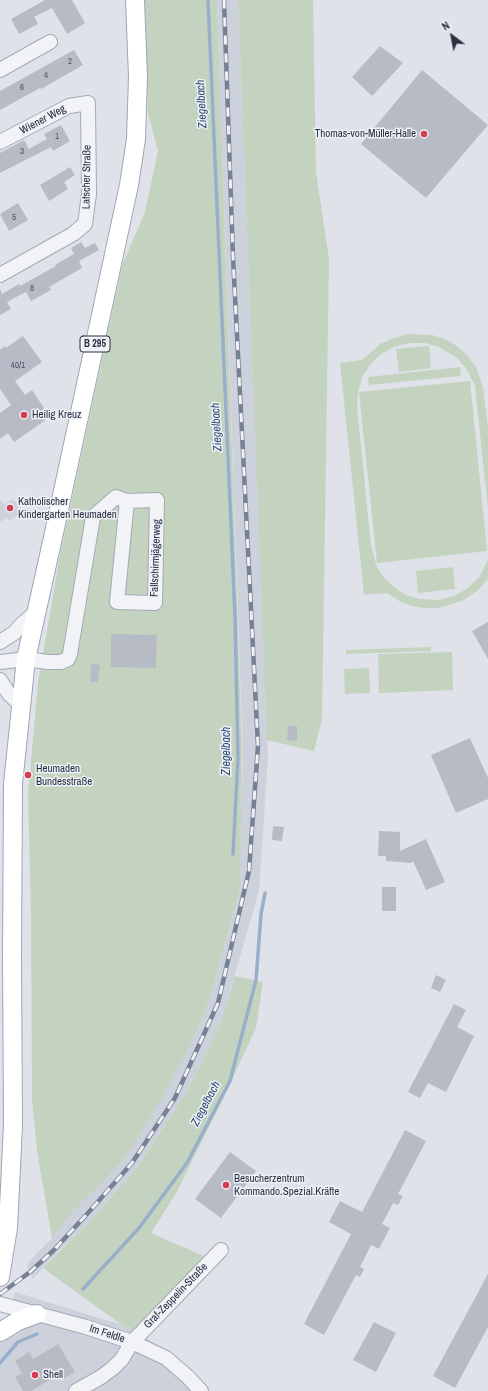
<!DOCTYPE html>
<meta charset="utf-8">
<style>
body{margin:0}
#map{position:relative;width:488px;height:1391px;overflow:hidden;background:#dfe2e9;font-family:"Archivo Narrow",sans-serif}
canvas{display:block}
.north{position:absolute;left:432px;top:16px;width:40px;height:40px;-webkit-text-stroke:3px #eef1f6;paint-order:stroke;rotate:328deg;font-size:11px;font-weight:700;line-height:16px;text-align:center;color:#273041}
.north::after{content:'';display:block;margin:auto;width:14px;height:18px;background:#273041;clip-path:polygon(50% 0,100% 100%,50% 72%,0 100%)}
</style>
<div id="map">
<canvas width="488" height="1391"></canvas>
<div class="north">N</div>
</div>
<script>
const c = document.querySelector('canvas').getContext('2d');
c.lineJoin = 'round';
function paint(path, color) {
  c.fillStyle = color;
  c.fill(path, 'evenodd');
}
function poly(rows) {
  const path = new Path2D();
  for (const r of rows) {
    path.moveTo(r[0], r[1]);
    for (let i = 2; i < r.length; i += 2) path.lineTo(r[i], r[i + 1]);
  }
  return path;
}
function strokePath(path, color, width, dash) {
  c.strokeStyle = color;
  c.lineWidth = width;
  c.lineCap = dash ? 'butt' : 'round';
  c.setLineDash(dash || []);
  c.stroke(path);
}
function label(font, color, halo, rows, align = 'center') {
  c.font = font + ' "Archivo Narrow",sans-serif';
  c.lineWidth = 3;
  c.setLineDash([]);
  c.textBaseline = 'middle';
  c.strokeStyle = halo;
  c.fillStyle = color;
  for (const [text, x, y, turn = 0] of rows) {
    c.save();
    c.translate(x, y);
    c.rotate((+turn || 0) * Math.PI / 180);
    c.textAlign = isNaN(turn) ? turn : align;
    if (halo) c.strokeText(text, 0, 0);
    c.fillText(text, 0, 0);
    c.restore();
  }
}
paint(poly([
 [217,0,238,0,268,756,259,891,221,1022,188,1090,139,1165,87,1225,48,1262,33,1279,27,1266,31,1259,52,1238,73,1211,193,1040,210,998,240,888,239,869,243,759],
 [0,499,4,505,13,499,22,512,9,521,7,518,0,522],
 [15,1292,122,1325,134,1331,171,1353,194,1373,210,1391,0,1391,0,1339]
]), '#cdd1db');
paint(poly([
 [144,0,217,0,242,753,240,888,210,998,193,1040,162,1098,124,1159,73,1211,52,1238,37,1151,32,1100,31,914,28,794,38,683,60,555,122,266,145,212,158,151,148,113],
 [238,0,313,0,316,172,329,259,322,719,314,751,267,740],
 [408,334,432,335,445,339,457,346,468,356,476,367,483,387,488,429,488,509,475,386,466,368,457,358,439,347,425,343,409,343,394,347,381,354,371,364,363,375,358,392,357,406,371,546,377,567,385,579,395,588,406,595,419,599,439,600,454,596,468,588,480,576,488,559,488,579,477,591,462,601,439,608,424,608,412,606,401,602,387,593,364,595,340,363,362,360,380,344,394,338],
 [429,346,431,368,399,372,396,349],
 [460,367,461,376,369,385,368,377],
 [470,381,487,551,377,563,359,392],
 [453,567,455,589,418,593,416,571],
 [431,647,431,651,346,654,346,650],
 [452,652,453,690,379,693,378,654],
 [369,668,370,693,345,694,344,669],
 [235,976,263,982,256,1028,222,1101,175,1195,151,1233,206,1257,134,1331,122,1325,43,1268,87,1225,139,1165,188,1090,221,1022]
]), '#c4d3bf');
strokePath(poly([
 [208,0,235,616,238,758,233,854],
 [83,1289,139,1228,187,1163,230,1081,256,980,261,914,265,893],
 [0,1363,18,1342,37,1334]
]), '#97afcb', 3.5);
paint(poly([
 [45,0,72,0,85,23,67,34,52,8,34,17,38,24,19,34,11,19],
 [380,46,403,63,372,96,352,77],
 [74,50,83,65,41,89,40,88,0,110,0,91],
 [422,70,488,125,426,198,361,144],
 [61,125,70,141,53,151,51,147,0,173,0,153,24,140,29,149,47,139,44,134],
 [70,167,75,175,64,182,68,189,49,201,40,185],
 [18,203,28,220,9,231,0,214],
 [81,242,85,248,95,243,99,250,79,261,82,268,49,287,51,290,31,301,26,292,18,296,7,302,11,309,0,315,0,289,2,294,19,284,20,286,56,266,55,265,74,254,71,248],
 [23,336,42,362,15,381,25,395,32,390,50,417,14,442,8,433,0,439,0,413,11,405,0,389,0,350,5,346,6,348],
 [488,622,488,659,472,631],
 [111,634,157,635,156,668,111,667],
 [91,664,100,665,98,682,90,682],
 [288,726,297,726,297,741,287,740],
 [470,738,488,778,488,799,456,813,431,755],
 [273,826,284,827,282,841,272,840],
 [379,831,400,832,400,851,426,839,445,882,426,890,413,861,411,863,386,861,386,856,378,856],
 [382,887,396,887,396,911,382,911],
 [436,975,446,980,440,992,431,988],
 [454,1004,466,1010,457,1027,474,1036,446,1092,428,1083,420,1098,408,1092],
 [405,1130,426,1141,398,1194,403,1196,398,1205,393,1203,382,1224,390,1228,379,1249,371,1245,360,1267,364,1269,360,1277,356,1275,324,1335,304,1324,351,1234,329,1222,340,1201,362,1212],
 [230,1152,256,1171,221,1218,195,1199],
 [488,1274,488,1327,455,1388,433,1376],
 [374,1322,396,1333,376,1372,353,1360],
 [58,1344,75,1372,63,1379,60,1374,31,1391,23,1391,15,1377,22,1373,15,1361,29,1352,33,1359]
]), '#b6bbc6');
const minor = poly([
 [0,70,50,42],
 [0,142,69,106,88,103,89,194,85,224,73,234,0,275],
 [0,642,14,633,22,624,37,611],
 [0,662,26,659,48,662,61,662,68,659,70,654,93,517,116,497,127,501,157,500,155,603,117,602,127,501],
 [0,680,9,694,21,705],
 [0,1304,86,1327,132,1342,166,1358,188,1377,201,1391],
 [76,1391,101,1377,113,1368,122,1359,132,1342,142,1332,221,1250]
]);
const major = poly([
 [0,1277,8,1228,13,1125,12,958,13,784,24,678,26,659,52,542,129,185,136,139,138,77,135,0],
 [0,1332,18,1321,37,1314]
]);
strokePath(minor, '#a4a9b3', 16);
strokePath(major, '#9da6b5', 20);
strokePath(minor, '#f2f3f7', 14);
strokePath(major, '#fff', 18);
const rail = poly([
 [0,1294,30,1272,54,1250,88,1213,132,1163,175,1098,218,1003,249,871,258,746,233,257,224,0]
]);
strokePath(rail, '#778194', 4.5);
strokePath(rail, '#eef1f6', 3, [9]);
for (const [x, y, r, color] of [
 [424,134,4,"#d63c4f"],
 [24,415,4,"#d63c4f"],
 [10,508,4,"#d63c4f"],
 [28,775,4,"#d63c4f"],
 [226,1185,4,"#d63c4f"],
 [35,1375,4,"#d63c4f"]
]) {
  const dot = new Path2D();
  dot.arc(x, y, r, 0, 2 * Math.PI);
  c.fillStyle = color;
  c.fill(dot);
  strokePath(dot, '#eef1f6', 1.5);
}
label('9px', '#4b5362', null, [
 ["2",70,62],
 ["4",46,76],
 ["6",22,88],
 ["1",57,137],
 ["3",22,152],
 ["5",14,218],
 ["8",32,289],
 ["40/1",18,366]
]);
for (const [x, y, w] of [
 [95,344,30]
]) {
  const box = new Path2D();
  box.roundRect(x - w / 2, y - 8, w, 16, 3);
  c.fillStyle = '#eef1f6';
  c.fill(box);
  strokePath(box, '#273041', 1);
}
label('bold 10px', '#273041', null, [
 ["B 295",95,344]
]);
label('11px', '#273041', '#eef1f6', [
 ["Wiener Weg",43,120,-28],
 ["Latscher Straße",87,177,-89],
 ["Fallschirmjägerweg",156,558,-88],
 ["Graf-Zeppelin-Straße",176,1296,-46],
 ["Im Feldle",107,1334,18]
]);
label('11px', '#273041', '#eef1f6', [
 ["Thomas-von-Müller-Halle",416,134,"right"],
 ["Heilig Kreuz",32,415],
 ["Katholischer",18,502],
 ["Kindergarten Heumaden",18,515],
 ["Heumaden",36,769],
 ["Bundesstraße",36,782],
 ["Besucherzentrum",234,1179],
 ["Kommando.Spezial.Kräfte",234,1192],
 ["Shell",43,1375]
], 'left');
label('italic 12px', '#2e4d77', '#eef1f6', [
 ["Ziegelbach",202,104,-93],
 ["Ziegelbach",217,427,-93],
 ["Ziegelbach",227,751,-90],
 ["Ziegelbach",206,1104,-62]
]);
</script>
